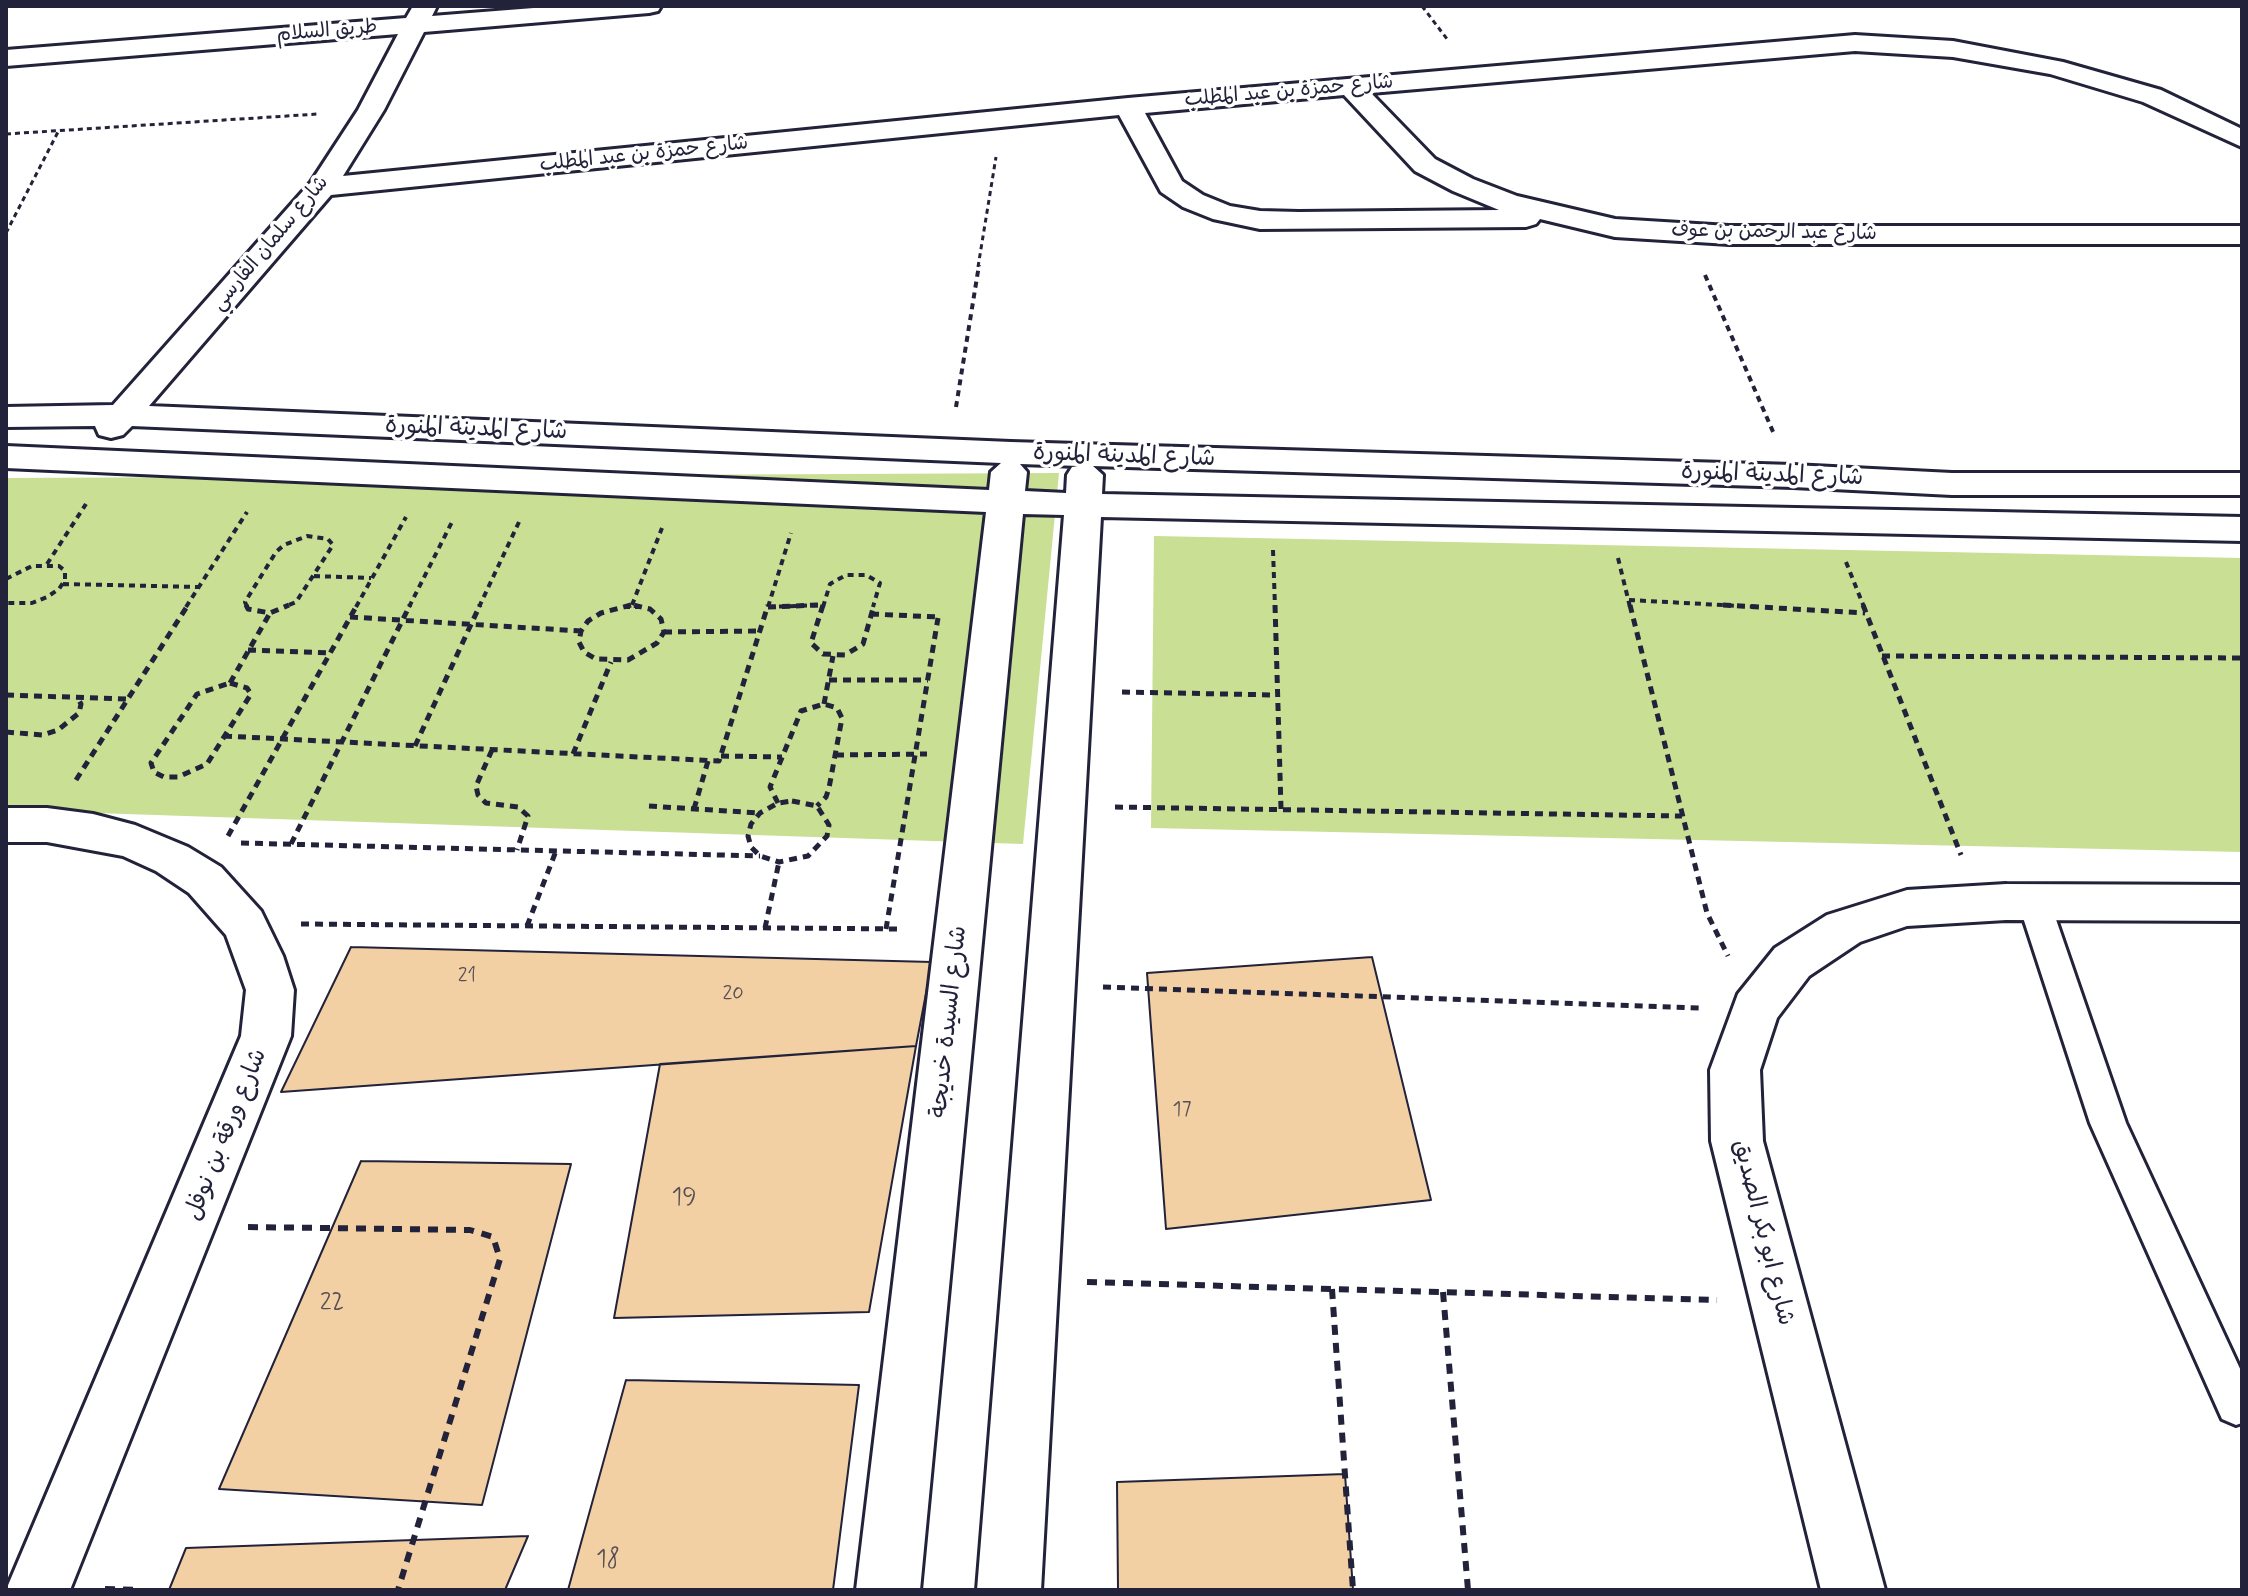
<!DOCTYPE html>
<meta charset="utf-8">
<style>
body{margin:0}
#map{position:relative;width:2248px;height:1596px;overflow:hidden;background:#fff;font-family:Mynerve,sans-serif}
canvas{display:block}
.frame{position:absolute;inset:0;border:8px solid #22223b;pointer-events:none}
</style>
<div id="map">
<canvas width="2248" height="1596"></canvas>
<div class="frame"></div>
</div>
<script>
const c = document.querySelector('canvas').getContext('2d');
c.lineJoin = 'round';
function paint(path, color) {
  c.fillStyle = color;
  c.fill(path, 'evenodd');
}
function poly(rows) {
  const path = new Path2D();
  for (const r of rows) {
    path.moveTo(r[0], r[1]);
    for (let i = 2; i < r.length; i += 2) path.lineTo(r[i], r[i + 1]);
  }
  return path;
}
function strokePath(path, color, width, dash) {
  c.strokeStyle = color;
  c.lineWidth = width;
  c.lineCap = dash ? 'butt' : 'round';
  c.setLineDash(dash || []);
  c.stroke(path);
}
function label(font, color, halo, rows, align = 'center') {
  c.font = font + ' Mynerve,"Playpen Sans Arabic",sans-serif';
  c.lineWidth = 7;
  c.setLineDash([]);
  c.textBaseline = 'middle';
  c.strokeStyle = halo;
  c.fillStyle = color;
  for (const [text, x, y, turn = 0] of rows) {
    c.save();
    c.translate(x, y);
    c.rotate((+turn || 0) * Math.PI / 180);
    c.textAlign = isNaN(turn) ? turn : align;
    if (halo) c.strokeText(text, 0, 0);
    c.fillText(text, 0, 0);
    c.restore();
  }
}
paint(poly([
 [1059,473,1023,844,6,810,6,478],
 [1154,536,2242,558,2242,852,1151,828]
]), '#c8df94');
const building = poly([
 [351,947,932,962,916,1046,281,1092,351,947],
 [1372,957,1431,1200,1166,1229,1147,973,1372,957],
 [916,1046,869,1312,614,1318,660,1064,916,1046],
 [361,1161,571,1164,482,1505,219,1489,361,1161],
 [626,1380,859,1385,833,1590,568,1590,626,1380],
 [1345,1474,1353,1590,1118,1590,1117,1482,1345,1474],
 [528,1536,505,1590,169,1590,186,1548,528,1536]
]);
paint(building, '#f2d0a3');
strokePath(building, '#22223b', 2);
const lane = poly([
 [2034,889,2045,893,2050,902,2126,1123,2242,1373,2242,1423,2236,1425,2222,1419,2090,1123,2018,902,2023,893,2034,889]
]);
const street = poly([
 [413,6,437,6,432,16,559,6,661,6,658,11,649,13,424,32,384,110,343,176,1128,98,1855,35,1953,41,2063,62,2161,90,2242,129,2242,147,2143,102,2050,74,1953,57,1855,51,1371,93,1435,159,1473,179,1517,196,1615,219,1729,226,2242,226,2242,244,1729,244,1615,237,1540,219,1536,224,1526,227,1260,229,1213,219,1183,207,1161,192,1119,115,331,195,149,406,1011,442,1793,465,1952,473,2242,473,2242,495,1952,495,1793,487,1093,466,1103,475,1102,494,2242,517,2242,541,1101,517,1041,1590,977,1590,1064,515,1023,514,920,1590,856,1590,986,512,6,468,6,446,989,490,991,472,1001,463,132,426,123,435,111,438,99,435,95,426,6,427,6,407,113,405,311,182,358,110,398,34,6,66,6,50,406,18,413,6],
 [1344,95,1415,171,1453,191,1499,210,1299,212,1260,211,1230,206,1203,195,1182,181,1145,113,1344,95],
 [1020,464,1079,466,1072,467,1067,475,1066,493,1025,491,1027,472,1020,464],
 [6,808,47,808,93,814,135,825,188,847,221,867,261,911,283,956,294,990,291,1036,70,1590,6,1590,241,1036,246,990,226,935,189,893,156,871,123,856,47,842,6,842,6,808],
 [2006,884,2242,885,2242,921,2006,920,1907,926,1860,942,1809,976,1777,1018,1760,1070,1763,1141,1885,1590,1821,1590,1711,1141,1710,1070,1738,994,1775,948,1827,915,1907,890,2006,884]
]);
strokePath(lane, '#22223b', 6);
strokePath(street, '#22223b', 6);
strokePath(poly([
 [1422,6,1447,39],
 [6,134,318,114],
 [6,233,59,130],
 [978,267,996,157]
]), '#22223b', 3, [5, 4]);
strokePath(poly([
 [1705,275,1774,434],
 [956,407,979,265],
 [1273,550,1275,607],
 [1618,558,1630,607],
 [1846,562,1864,607],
 [47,564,86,504],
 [314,576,371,578],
 [6,579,32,566,59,566,65,571,65,580,59,589,47,597,32,603,6,603],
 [63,584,199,587],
 [1629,600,1759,607],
 [632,605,662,528],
 [186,607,247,512],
 [247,607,245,602,276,552,284,545,307,536,328,539,333,545,296,602,284,607],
 [356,607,406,517],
 [409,607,453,520],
 [479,607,519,522],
 [624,607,642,607],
 [768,607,823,605],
 [768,607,791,533],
 [823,607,830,584,846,575,866,575,880,583,873,607]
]), '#22223b', 4, [6, 5]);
strokePath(poly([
 [246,605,248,609,270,613,289,605],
 [631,605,601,613,588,621,581,631,579,642,584,652,596,659,628,660,657,643,664,632,661,619,650,609,633,605],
 [823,605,811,643,823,654,845,655,863,644,874,605],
 [1275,605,1281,809],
 [1630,605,1707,913,1728,956],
 [1723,605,1865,613],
 [1863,605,1961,855],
 [768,607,819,605],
 [871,614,938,617],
 [350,617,581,631],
 [664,632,760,631],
 [248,650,330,653],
 [1882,656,2242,658],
 [829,680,928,680],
 [230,683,247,688,251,694,207,764,178,777,164,777,154,772,151,763,197,694,230,683],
 [230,683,270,613],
 [1122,692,1276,695],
 [6,695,128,699],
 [824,704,833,656],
 [6,732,43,735,58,730,79,713,81,704,77,697],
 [224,736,719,761,768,605],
 [415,746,480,605],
 [492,750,476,786,478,795,486,803,518,807,528,816,517,850],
 [573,754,611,662],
 [836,755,927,754],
 [721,756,782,757],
 [76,780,188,605],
 [792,801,817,806,829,825,827,836,808,856,779,862,760,856,751,847,748,836,751,824,760,813,778,803,792,801],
 [778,803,770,787,801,711,824,704,837,708,842,718,829,788,826,797,817,806],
 [649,806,760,813],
 [1115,807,1682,816],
 [694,809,708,761],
 [228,836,357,605],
 [241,843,760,856],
 [291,844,410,605],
 [301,924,903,929],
 [527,926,556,851],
 [765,928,779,862],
 [886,929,938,618],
 [1103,987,1701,1008]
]), '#22223b', 5, [8, 6]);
strokePath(poly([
 [248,1227,470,1230,493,1237,500,1259,398,1590],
 [1087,1282,1717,1300],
 [1332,1289,1353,1590],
 [1443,1292,1468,1590],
 [105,1589,140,1590]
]), '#22223b', 6, [10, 8]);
paint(lane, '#fff');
paint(street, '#fff');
label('20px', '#22223b', '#fff', [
 ["طريق السلام",327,32,-5],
 ["شارع حمزة بن عبد المطلب",1289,92,-5],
 ["شارع حمزة بن عبد المطلب",644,155,-6],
 ["شارع عبد الرحمن بن عوف",1774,233,1],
 ["شارع سلمان الفارسي",271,244,-50]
]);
label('20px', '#564e55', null, [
 ["21",467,977],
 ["20",733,995],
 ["17",1182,1111]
]);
label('24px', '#22223b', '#fff', [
 ["شارع المدينة المنورة",476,430,2],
 ["شارع المدينة المنورة",1124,457,2],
 ["شارع المدينة المنورة",1772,476,2],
 ["شارع السيدة خديجة",950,1022,-84],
 ["شارع ورقة بن نوفل",227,1135,-68],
 ["شارع ابو بكر الصديق",1762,1233,76]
]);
label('24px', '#564e55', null, [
 ["19",684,1199],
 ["22",332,1304],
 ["18",608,1561]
]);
</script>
